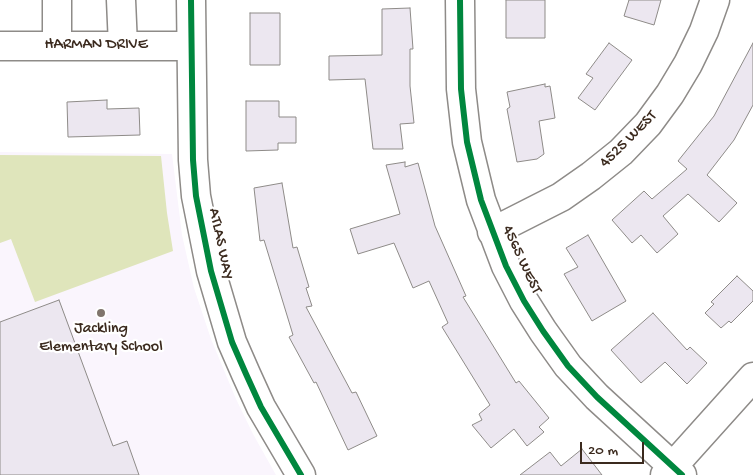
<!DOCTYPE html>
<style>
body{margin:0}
#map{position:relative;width:753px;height:475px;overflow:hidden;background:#fff;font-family:"Gochi Hand",sans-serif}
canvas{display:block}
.scale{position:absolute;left:580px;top:442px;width:64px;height:22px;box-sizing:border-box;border:2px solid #3b2a1e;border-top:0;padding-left:6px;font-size:15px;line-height:18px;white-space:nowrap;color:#3b2a1e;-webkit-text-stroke:4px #fff;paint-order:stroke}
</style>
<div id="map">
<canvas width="753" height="475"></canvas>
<div class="scale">20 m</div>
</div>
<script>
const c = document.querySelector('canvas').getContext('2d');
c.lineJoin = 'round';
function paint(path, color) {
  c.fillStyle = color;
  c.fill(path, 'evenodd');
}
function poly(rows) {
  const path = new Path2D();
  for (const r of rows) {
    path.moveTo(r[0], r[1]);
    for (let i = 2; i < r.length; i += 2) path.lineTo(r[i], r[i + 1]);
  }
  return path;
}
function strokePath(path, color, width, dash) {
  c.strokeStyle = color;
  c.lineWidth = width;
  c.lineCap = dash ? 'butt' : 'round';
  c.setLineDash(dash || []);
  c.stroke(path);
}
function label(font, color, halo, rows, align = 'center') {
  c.font = font + ' "Gochi Hand",sans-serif';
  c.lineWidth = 4.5;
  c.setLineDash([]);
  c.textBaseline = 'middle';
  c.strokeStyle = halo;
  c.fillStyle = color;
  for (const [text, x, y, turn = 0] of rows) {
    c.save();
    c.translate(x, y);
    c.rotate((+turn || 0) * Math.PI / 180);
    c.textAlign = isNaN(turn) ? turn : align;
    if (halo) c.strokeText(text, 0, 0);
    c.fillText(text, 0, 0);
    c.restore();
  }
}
paint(poly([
 [0,152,172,154,182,235,194,288,211,339,236,399,253,434,276,475,0,475]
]), '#faf5fd');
paint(poly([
 [0,155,161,156,167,213,173,251,35,302,11,239,0,243]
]), '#dfe5bb');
const building = poly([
 [506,0,545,0,545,38,506,38,506,0],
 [629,0,661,0,654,25,624,16,629,0],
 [410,8,413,49,410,49,410,86,414,123,400,124,403,149,373,149,365,79,329,80,329,56,382,55,382,9,410,8],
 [250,13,280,13,280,65,250,65,250,13],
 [609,43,632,60,595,110,578,98,593,78,586,74,609,43],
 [753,43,753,105,734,140,707,175,737,203,719,222,688,194,663,216,678,234,657,253,641,235,632,243,612,220,644,191,652,199,687,169,678,161,714,116,753,43],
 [545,84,545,87,550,86,555,118,539,121,544,154,537,159,517,162,507,109,510,107,507,92,545,84],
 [107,100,107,109,139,108,140,135,68,137,67,102,107,100],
 [246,101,279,101,279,117,296,117,296,143,278,143,278,150,246,151,246,101],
 [405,162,405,167,418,163,435,226,466,296,463,297,516,383,519,381,549,418,539,427,544,432,527,446,514,429,491,448,472,425,482,420,479,414,490,405,442,327,448,323,429,281,413,288,394,243,358,254,350,229,400,214,386,165,405,162],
 [282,183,293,248,297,247,309,287,306,288,312,306,306,307,352,393,356,392,377,436,348,450,316,382,314,383,289,337,293,335,264,240,260,241,254,188,282,183],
 [588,235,626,301,592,321,564,274,578,267,566,248,588,235],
 [737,276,753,291,753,301,731,323,729,321,721,328,705,313,714,304,711,302,737,276],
 [59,300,113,446,127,441,139,475,0,475,0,322,59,300],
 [653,313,687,350,690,347,707,363,687,384,665,362,641,383,611,350,653,313],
 [582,449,602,475,520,475,550,452,561,466,582,449]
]);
paint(building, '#ece7f0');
strokePath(building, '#8e8b88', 1);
const minor = poly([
 [57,0,57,45],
 [121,0,123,46],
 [191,0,193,160,196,196,211,271,232,342,246,374,261,407,301,475],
 [460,0,461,89,467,142,481,200,506,266,524,301,543,331,568,366,597,397,682,475],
 [0,46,191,46],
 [492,232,561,197,591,176,621,152,648,124,670,94,688,64,704,31,715,0],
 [665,475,753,377]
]);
strokePath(minor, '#8e8b88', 31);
strokePath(minor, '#fff', 28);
strokePath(poly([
 [191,0,193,160,196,196,211,271,232,342,246,374,261,407,301,475],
 [460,0,461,89,467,142,481,200,506,266,524,301,543,331,568,366,597,397,682,475]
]), '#00873e', 6);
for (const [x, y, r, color] of [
 [101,313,5,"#80756d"]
]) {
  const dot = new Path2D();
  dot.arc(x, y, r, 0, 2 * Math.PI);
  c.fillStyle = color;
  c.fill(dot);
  strokePath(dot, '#fff', 2);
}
label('16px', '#3b2a1e', '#fff', [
 ["HARMAN DRIVE",96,46],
 ["4525 WEST",629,140,-45],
 ["ATLAS WAY",220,244,78],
 ["4565 WEST",521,260,65]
]);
label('16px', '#3b2a1e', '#fff', [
 ["Jackling",101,330],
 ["Elementary School",101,348]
]);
</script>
